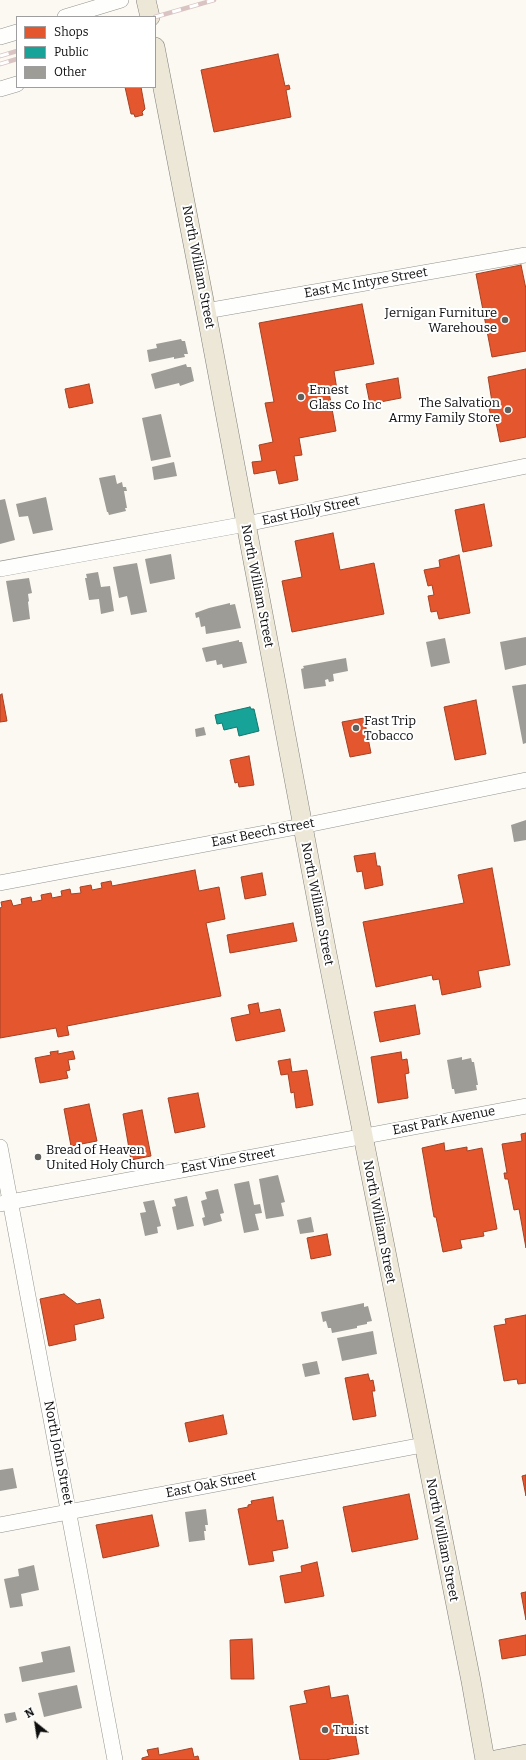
<!DOCTYPE html>
<style>
body{margin:0}
#map{position:relative;width:526px;height:1760px;overflow:hidden;background:#fbf9f1;font-family:Bitter,serif}
canvas{display:block}
.legend{position:absolute;left:16px;top:16px;width:140px;height:72px;box-sizing:border-box;background:#fff;border:1px solid #9e9e9e;margin:0;padding:5px 7px;list-style:none;font-size:12px;color:#0d0d0d}
.legend li{display:flex;align-items:center;gap:8px;height:20px}
.legend b{width:20px;border:1px solid #9e9e9e}
.north{position:absolute;left:16px;top:1704px;width:40px;height:40px;-webkit-text-stroke:3px #fff;paint-order:stroke;rotate:330deg;font-size:11px;font-weight:700;line-height:16px;text-align:center;color:#0d0d0d}
.north::after{content:'';display:block;margin:auto;width:14px;height:18px;background:#0d0d0d;clip-path:polygon(50% 0,100% 100%,50% 72%,0 100%)}
</style>
<div id="map">
<canvas width="526" height="1760"></canvas>
<ul class="legend">
<li><b style="height:11px;background:#e4572e"></b>Shops</li>
<li><b style="height:11px;background:#17a398"></b>Public</li>
<li><b style="height:11px;background:#9e9c97"></b>Other</li>
</ul>
<div class="north">N</div>
</div>
<script>
const c = document.querySelector('canvas').getContext('2d');
c.lineJoin = 'round';
function paint(path, color) {
  c.fillStyle = color;
  c.fill(path, 'evenodd');
}
function poly(rows) {
  const path = new Path2D();
  for (const r of rows) {
    path.moveTo(r[0], r[1]);
    for (let i = 2; i < r.length; i += 2) path.lineTo(r[i], r[i + 1]);
  }
  return path;
}
function strokePath(path, color, width, dash) {
  c.strokeStyle = color;
  c.lineWidth = width;
  c.lineCap = dash ? 'butt' : 'round';
  c.setLineDash(dash || []);
  c.stroke(path);
}
function label(font, color, halo, rows, align = 'center') {
  c.font = font + ' Bitter,serif';
  c.lineWidth = 4;
  c.setLineDash([]);
  c.textBaseline = 'middle';
  c.strokeStyle = halo;
  c.fillStyle = color;
  for (const [text, x, y, turn = 0] of rows) {
    c.save();
    c.translate(x, y);
    c.rotate((+turn || 0) * Math.PI / 180);
    c.textAlign = isNaN(turn) ? turn : align;
    if (halo) c.strokeText(text, 0, 0);
    c.fillText(text, 0, 0);
    c.restore();
  }
}
const shops = poly([
 [278,54,285,86,289,85,290,89,286,90,291,117,214,132,201,70,278,54],
 [125,87,141,87,145,109,142,112,143,115,135,117,134,114,131,114,125,87],
 [521,265,526,289,526,351,492,357,476,274,521,265],
 [362,304,374,364,334,371,337,390,329,392,336,431,299,438,302,455,294,456,298,480,279,484,276,470,254,474,252,462,262,461,259,445,273,442,265,403,274,402,259,323,362,304],
 [526,369,526,437,500,442,495,417,491,417,488,403,492,402,488,377,526,369],
 [398,378,401,398,370,404,366,384,398,378],
 [89,384,93,403,69,408,65,389,89,384],
 [484,504,492,546,463,552,455,510,484,504],
 [333,533,340,570,374,563,384,614,292,632,282,581,302,577,295,541,333,533],
 [459,555,470,613,439,619,437,611,431,612,428,596,434,595,432,585,428,586,424,570,440,567,439,560,459,555],
 [2,694,7,721,0,722,0,695,2,694],
 [476,700,486,754,455,760,444,707,476,700],
 [364,718,371,753,350,757,342,722,364,718],
 [249,756,254,785,239,787,238,782,235,783,230,760,249,756],
 [375,853,377,866,380,866,383,885,365,889,362,871,357,872,354,856,375,853],
 [492,868,510,965,478,971,481,987,442,995,439,979,433,980,432,975,376,987,363,922,464,903,458,875,492,868],
 [195,870,199,891,219,887,225,919,206,923,221,996,67,1026,69,1035,58,1037,56,1028,0,1038,0,908,2,907,1,902,11,900,13,906,22,904,21,899,31,897,32,902,42,900,41,895,51,893,52,898,62,896,61,891,70,889,71,894,81,893,80,887,91,885,92,890,102,888,101,883,111,881,112,886,195,870],
 [262,873,266,895,245,899,241,877,262,873],
 [293,923,297,941,230,953,227,935,293,923],
 [258,1003,260,1013,280,1009,285,1031,236,1041,231,1018,250,1014,248,1005,258,1003],
 [415,1005,420,1034,380,1042,374,1012,415,1005],
 [58,1051,58,1054,73,1051,75,1059,68,1060,70,1070,66,1071,68,1078,40,1083,35,1058,51,1055,50,1052,58,1051],
 [401,1052,402,1060,407,1059,409,1073,405,1074,408,1098,378,1103,371,1057,401,1052],
 [290,1059,292,1072,307,1070,313,1105,296,1108,294,1092,291,1093,288,1074,281,1075,278,1061,290,1059],
 [198,1093,205,1127,175,1133,168,1098,198,1093],
 [89,1104,97,1141,71,1146,64,1109,89,1104],
 [142,1110,151,1156,131,1160,123,1114,142,1110],
 [526,1133,526,1248,519,1209,514,1210,508,1179,505,1179,504,1173,507,1173,502,1144,522,1141,521,1134,526,1133],
 [444,1143,445,1151,467,1147,467,1151,482,1148,497,1229,483,1232,484,1236,460,1240,462,1248,443,1252,436,1217,434,1217,422,1148,444,1143],
 [327,1234,331,1255,311,1259,307,1238,327,1234],
 [64,1294,77,1304,100,1299,104,1318,74,1325,76,1340,49,1346,40,1299,64,1294],
 [526,1315,526,1383,518,1384,517,1379,504,1381,494,1326,506,1324,505,1319,526,1315],
 [368,1374,370,1381,373,1380,375,1391,372,1391,376,1416,353,1420,345,1378,368,1374],
 [223,1415,227,1434,189,1442,185,1423,223,1415],
 [526,1475,526,1496,522,1476,526,1475],
 [409,1494,418,1539,352,1552,343,1507,409,1494],
 [273,1497,277,1521,283,1520,288,1548,272,1551,274,1561,249,1565,238,1509,248,1507,248,1505,252,1504,251,1501,273,1497],
 [152,1515,159,1546,103,1558,96,1525,152,1515],
 [317,1562,324,1596,285,1603,280,1576,302,1572,301,1566,317,1562],
 [526,1592,526,1620,521,1593,526,1592],
 [526,1635,526,1655,502,1659,499,1640,526,1635],
 [252,1639,254,1679,231,1679,230,1640,252,1639],
 [329,1686,331,1698,348,1695,359,1754,325,1760,300,1760,290,1706,307,1703,304,1691,329,1686],
 [158,1748,159,1755,192,1748,194,1757,198,1756,199,1760,142,1760,142,1758,149,1756,147,1750,158,1748]
]);
paint(shops, '#e4572e');
strokePath(shops, '#a44124', 1);
const public = poly([
 [250,707,251,709,254,709,259,731,239,736,237,727,224,730,222,723,217,724,215,715,250,707]
]);
paint(public, '#17a398');
strokePath(public, '#14766e', 1);
paint(poly([
 [181,339,182,341,185,341,188,354,184,354,185,357,174,359,174,357,149,362,147,350,157,348,156,344],
 [186,364,187,367,191,367,194,381,180,386,179,383,155,389,151,374],
 [161,414,171,457,151,461,142,418],
 [174,462,177,476,154,480,152,467],
 [115,475,117,484,122,482,123,487,126,487,127,491,124,491,127,508,125,508,126,511,109,515,108,512,107,512,99,478],
 [46,497,53,530,33,534,28,516,19,517,16,504],
 [5,499,15,540,0,544,0,500],
 [171,554,175,579,150,584,145,559],
 [137,563,147,612,131,615,127,596,119,598,113,567],
 [98,572,101,587,110,586,114,611,101,614,99,599,89,600,85,578,87,578,86,574],
 [29,578,32,593,28,594,29,601,28,602,30,619,13,622,6,581],
 [230,603,230,605,235,604,241,628,206,634,205,626,201,627,199,617,196,618,195,613,209,608],
 [526,637,526,665,505,670,500,642],
 [445,638,450,663,431,667,426,642],
 [239,640,239,642,242,642,247,663,223,668,222,664,217,665,216,660,206,662,202,648],
 [346,658,348,671,333,674,334,681,329,682,328,679,325,680,326,686,304,689,301,669,304,668,303,666],
 [526,684,526,743,523,744,512,686],
 [204,727,206,735,196,737,195,729],
 [526,820,526,840,514,842,511,825],
 [462,1057,462,1060,471,1058,472,1062,474,1062,478,1085,476,1085,477,1090,455,1094,454,1089,452,1089,447,1060],
 [278,1175,285,1202,281,1203,284,1216,266,1219,259,1179],
 [249,1181,254,1205,260,1204,262,1213,255,1214,259,1230,244,1233,234,1184],
 [218,1189,224,1213,220,1214,222,1221,204,1226,202,1218,205,1217,201,1201,207,1199,205,1192],
 [187,1196,194,1226,177,1230,172,1207,176,1206,174,1199],
 [154,1200,161,1226,157,1227,158,1233,145,1236,140,1213,146,1212,143,1202],
 [311,1217,314,1232,300,1234,297,1220],
 [364,1303,364,1307,368,1306,372,1321,367,1322,367,1324,357,1326,357,1328,332,1333,331,1328,328,1328,326,1321,323,1322,321,1312],
 [373,1331,377,1354,342,1361,337,1338],
 [317,1361,320,1374,305,1377,302,1364],
 [13,1468,17,1488,0,1491,0,1470],
 [206,1509,208,1525,205,1525,206,1531,204,1531,205,1540,189,1542,185,1512],
 [34,1565,39,1590,21,1594,23,1606,10,1608,4,1579,19,1576,18,1569],
 [70,1646,75,1672,22,1682,19,1667,43,1662,41,1652],
 [77,1685,82,1708,44,1717,38,1693],
 [15,1712,17,1720,6,1723,4,1714]
]), '#9e9c97');
const minor = poly([
 [65,17,121,0],
 [0,37,17,32],
 [0,89,17,84],
 [206,311,526,255],
 [0,569,246,524,526,466],
 [0,883,302,826,526,780],
 [0,1147,115,1760],
 [0,1204,526,1106],
 [0,1525,423,1445]
]);
const major = poly([
 [146,0,150,17],
 [155,47,206,311,327,954,471,1681,485,1760],
 [495,1760,526,1754]
]);
strokePath(minor, '#949390', 16);
strokePath(major, '#81817d', 20);
strokePath(minor, '#fefefd', 15);
strokePath(major, '#ede7d8', 19);
const rail = poly([
 [155,17,214,0],
 [0,56,17,51],
 [0,64,17,59]
]);
strokePath(rail, '#d9c3c3', 4.5);
strokePath(rail, '#fff', 3, [9]);
for (const [x, y, r, color] of [
 [505,320,4,"#60605d"],
 [301,397,4,"#60605d"],
 [508,410,4,"#60605d"],
 [356,728,4,"#60605d"],
 [38,1157,4,"#60605d"],
 [325,1730,4,"#60605d"]
]) {
  const dot = new Path2D();
  dot.arc(x, y, r, 0, 2 * Math.PI);
  c.fillStyle = color;
  c.fill(dot);
  strokePath(dot, '#fff', 1.5);
}
label('13px', '#0d0d0d', '#fff', [
 ["North William Street",198,267,79],
 ["East Mc Intyre Street",366,283,-10],
 ["East Holly Street",311,511,-12],
 ["North William Street",257,586,79],
 ["East Beech Street",263,833,-11],
 ["North William Street",317,904,79],
 ["East Park Avenue",444,1121,-11],
 ["East Vine Street",228,1161,-10],
 ["North William Street",379,1222,79],
 ["North John Street",58,1453,79],
 ["East Oak Street",211,1485,-11],
 ["North William Street",442,1540,79]
]);
label('13px', '#0d0d0d', '#fff', [
 ["Jernigan Furniture",497,313,"right"],
 ["Warehouse",497,328,"right"],
 ["Ernest",309,390],
 ["Glass Co Inc",309,405],
 ["The Salvation",500,403,"right"],
 ["Army Family Store",500,418,"right"],
 ["Fast Trip",364,721],
 ["Tobacco",364,736],
 ["Bread of Heaven",46,1150],
 ["United Holy Church",46,1165],
 ["Truist",333,1730]
], 'left');
</script>
